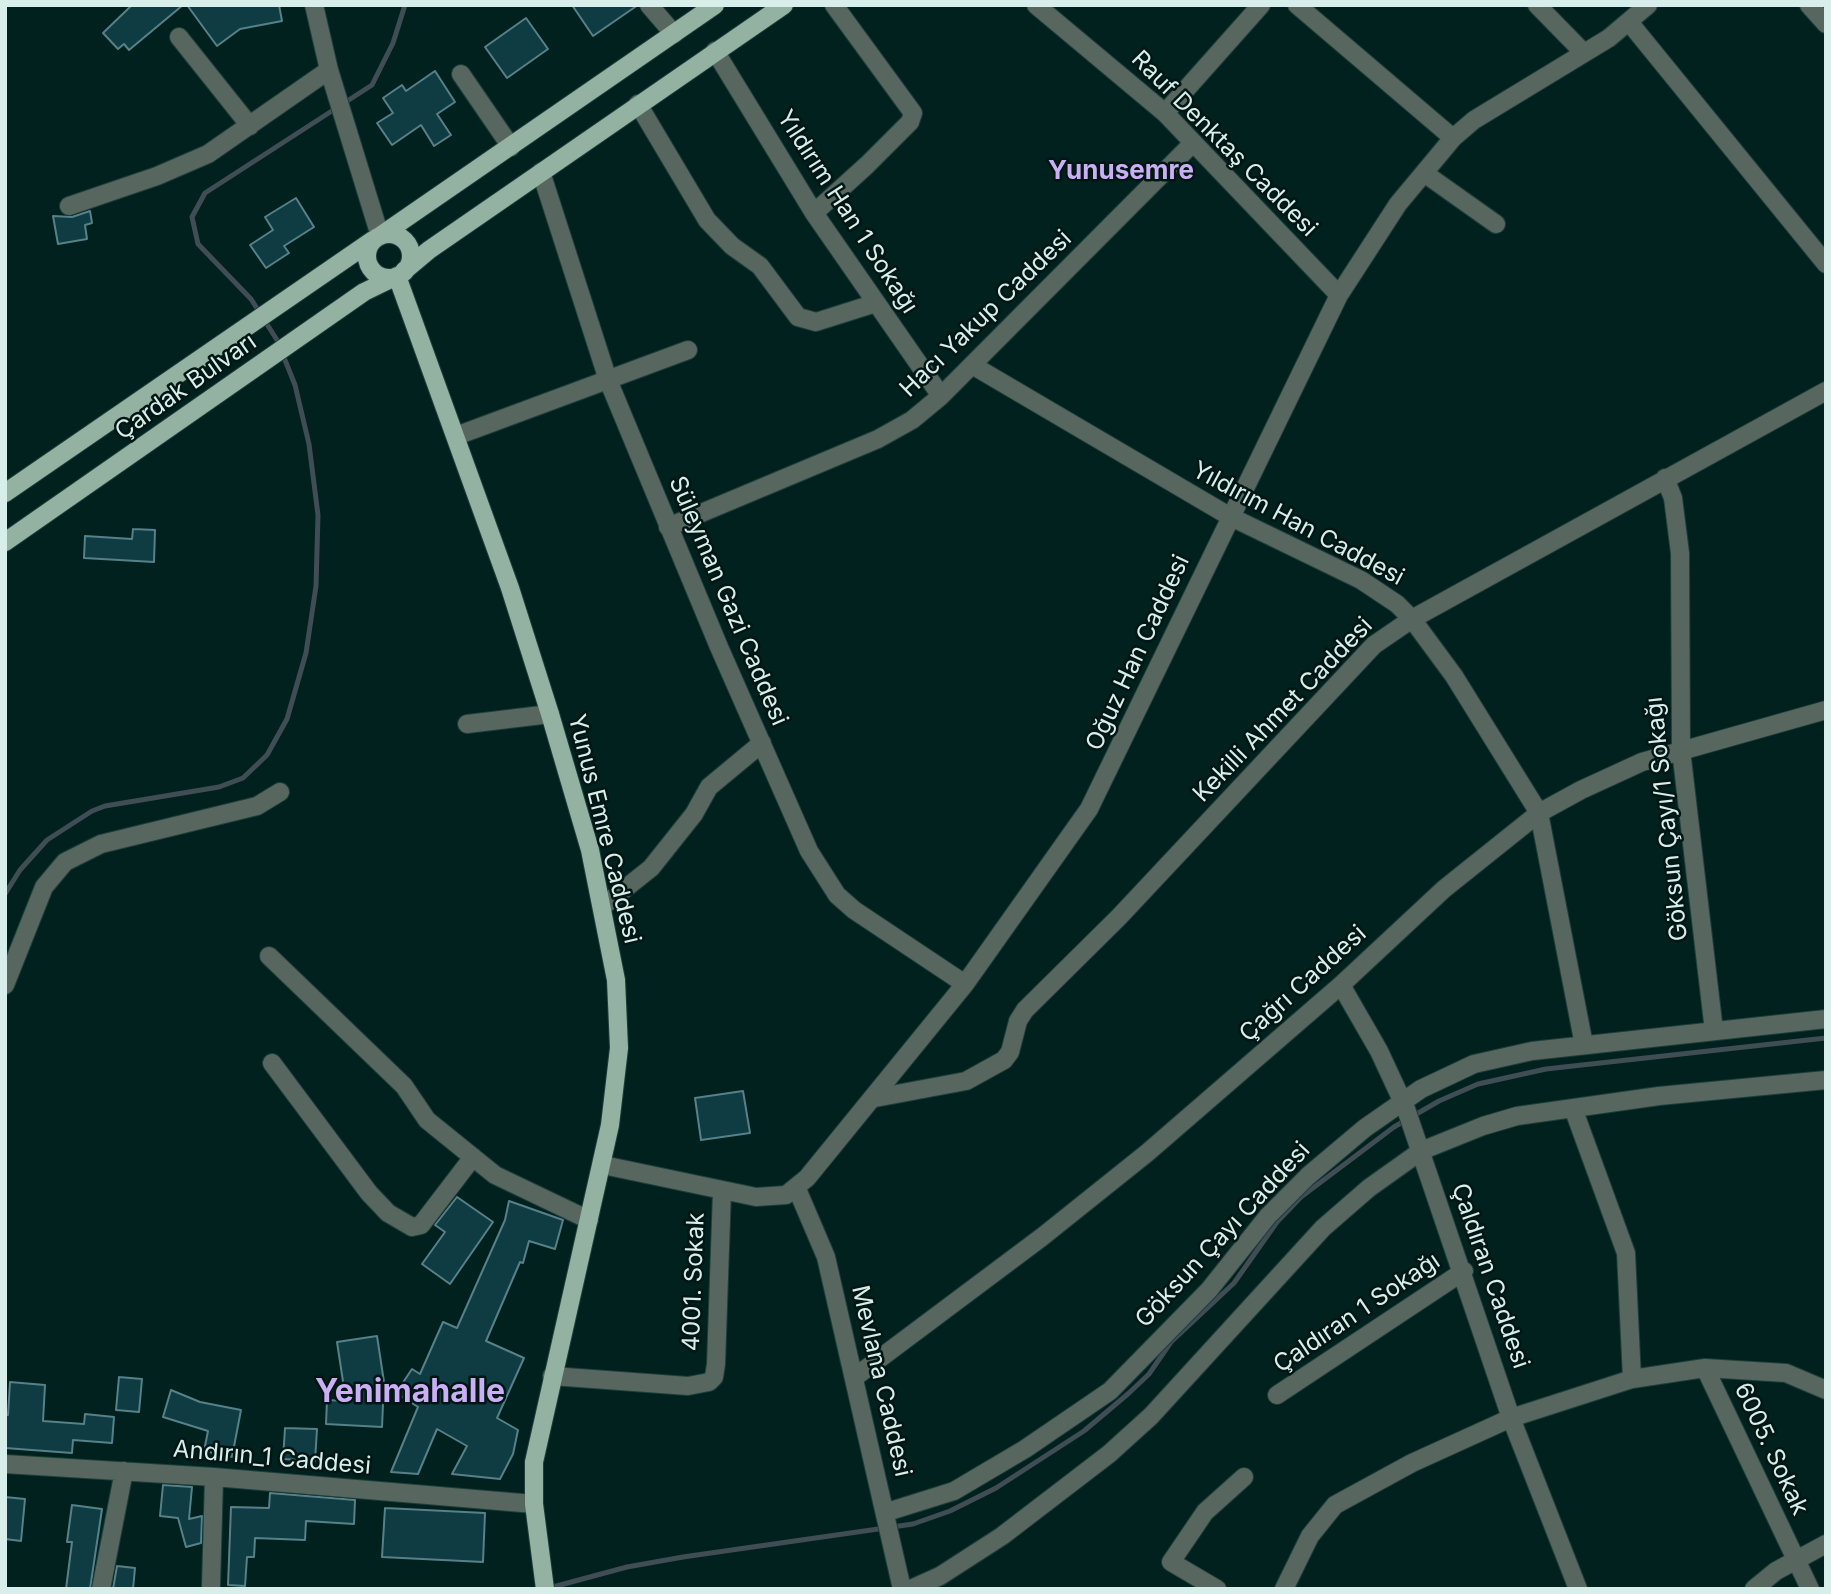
<!DOCTYPE html>
<meta charset="utf-8">
<style>
body{margin:0}
#map{position:relative;width:1831px;height:1594px;overflow:hidden;background:#00211e;font-family:Inter,sans-serif}
canvas{display:block}
.frame{position:absolute;inset:0;border:7px solid #d7eeea;pointer-events:none}
</style>
<div id="map">
<canvas width="1831" height="1594"></canvas>
<div class="frame"></div>
</div>
<script>
const c = document.querySelector('canvas').getContext('2d');
c.lineJoin = 'round';
function poly(rows) {
  const path = new Path2D();
  for (const r of rows) {
    if (r.length === 3) {
      path.moveTo(r[0] + r[2], r[1]);
      path.arc(r[0], r[1], r[2], 0, 2 * Math.PI);
      continue;
    }
    path.moveTo(r[0], r[1]);
    for (let i = 2; i < r.length; i += 2) path.lineTo(r[i], r[i + 1]);
  }
  return path;
}
function strokePath(path, color, width, dash) {
  c.strokeStyle = color;
  c.lineWidth = width;
  c.lineCap = dash ? 'butt' : 'round';
  c.setLineDash(dash || []);
  c.stroke(path);
}
function paint(path, color) {
  c.fillStyle = color;
  c.fill(path, 'evenodd');
}
function label(font, color, halo, rows, align = 'center') {
  c.font = font + ' Inter,sans-serif';
  c.lineWidth = 5;
  c.setLineDash([]);
  c.textBaseline = 'middle';
  c.strokeStyle = halo;
  c.fillStyle = color;
  for (const [text, x, y, turn = 0] of rows) {
    c.save();
    c.translate(x, y);
    c.rotate((+turn || 0) * Math.PI / 180);
    c.textAlign = isNaN(turn) ? turn : align;
    if (halo) c.strokeText(text, 0, 0);
    c.fillText(text, 0, 0);
    c.restore();
  }
}
strokePath(poly([
 [5,894,20,870,47,840,92,811,105,806,219,787,243,778,267,755,287,719,306,653,316,586,318,515,309,444,295,385,277,340,251,299,198,244,192,217,205,193,372,85,393,43,405,5],
 [549,1588,627,1567,683,1557,913,1524,950,1511,996,1488,1084,1431,1129,1393,1149,1374,1171,1342,1234,1283,1277,1222,1301,1197,1394,1127,1439,1101,1478,1084,1546,1069,1826,1038]
]), '#404d54', 5);
const building = poly([
 [132,5,183,5,129,50,124,44,118,49,103,33,132,5],
 [187,5,279,5,282,21,240,29,217,46,187,5],
 [572,5,638,5,593,36,572,5],
 [526,18,548,49,507,78,485,47,526,18],
 [435,71,455,102,437,114,451,135,434,146,421,125,392,145,377,123,393,113,383,98,402,85,406,91,435,71],
 [296,198,314,227,284,246,289,253,266,268,250,245,273,230,265,217,296,198],
 [90,211,92,223,85,225,87,239,58,244,53,216,72,217,90,211],
 [133,529,155,530,154,562,84,558,85,536,132,539,133,529],
 [743,1091,750,1133,701,1140,695,1098,743,1091],
 [457,1197,493,1222,450,1284,422,1264,445,1232,435,1225,457,1197],
 [509,1201,563,1220,555,1249,529,1241,523,1263,520,1262,486,1341,524,1358,497,1418,518,1430,513,1454,500,1479,452,1474,467,1446,437,1429,418,1474,391,1472,418,1407,396,1393,412,1369,420,1374,443,1322,457,1328,505,1220,509,1201],
 [377,1336,384,1382,382,1427,326,1424,327,1400,346,1401,337,1342,377,1336],
 [119,1377,142,1379,139,1412,116,1410,119,1377],
 [10,1382,45,1385,43,1421,84,1424,85,1414,114,1417,112,1443,73,1440,72,1453,5,1448,5,1415,8,1415,10,1382],
 [171,1390,200,1402,241,1410,232,1457,204,1451,208,1431,163,1417,171,1390],
 [285,1428,317,1429,315,1461,283,1459,285,1428],
 [163,1485,192,1487,189,1519,202,1516,201,1543,186,1547,178,1518,160,1516,163,1485],
 [270,1493,355,1500,354,1524,306,1521,305,1540,255,1538,254,1557,247,1557,245,1586,228,1585,231,1507,269,1508,270,1493],
 [5,1497,25,1499,21,1541,5,1539,5,1497],
 [72,1505,102,1509,90,1589,66,1589,72,1542,67,1542,72,1505],
 [385,1508,485,1513,483,1562,382,1557,385,1508],
 [117,1566,135,1568,133,1589,113,1589,117,1566]
]);
paint(building, '#0e3c42');
strokePath(building, '#568188', 2);
const minor = poly([
 [314,5,329,70,380,236],
 [649,5,674,34],
 [1036,5,1165,113,1339,295],
 [1297,5,1453,138],
 [1537,5,1584,53],
 [1809,5,1826,24],
 [1629,22,1826,264],
 [179,37,250,126],
 [715,51,814,213,941,396],
 [461,74,511,147],
 [638,104,707,220,732,246,760,266,798,317,816,322,876,303],
 [1165,113,1261,5],
 [541,172,608,380,719,647,809,851,837,895,854,910,965,984],
 [1424,173,1496,224],
 [69,206,157,176,208,154,329,70],
 [814,213,867,165,910,122,913,113,834,5],
 [972,365,1229,516,1361,580,1397,604,1412,619,1454,676,1539,813,1584,1045],
 [456,436,688,350],
 [1665,478,1673,498,1680,553,1681,750,1714,1031],
 [668,527,878,439,912,420,941,396,1193,143],
 [467,724,550,714],
 [603,906,651,868,694,814,709,787,762,743],
 [269,956,404,1086,427,1120,495,1175,589,1220],
 [5,985,44,887,65,862,101,844,257,806,280,792],
 [1341,985,1379,1051,1406,1109,1511,1418,1578,1589],
 [272,1063,369,1193,388,1213,412,1227,421,1225,473,1157],
 [875,1098,966,1081,1004,1060,1010,1052,1018,1021,1025,1010,1119,917,1374,645,1412,619,1826,391],
 [1573,1108,1626,1253,1632,1379],
 [603,1165,756,1197,786,1195,807,1178,965,984,1089,809,1339,295,1398,204,1453,138,1474,120,1609,38,1648,5],
 [797,1189,826,1257,902,1589],
 [1705,1368,1810,1589],
 [552,1376,688,1386,709,1382,714,1377,716,1364,722,1191],
 [855,1377,1042,1237,1147,1153,1341,985,1444,889,1539,813,1581,790,1642,762,1826,710],
 [1277,1395,1464,1271],
 [5,1464,214,1477,534,1504],
 [887,1512,954,1491,1025,1449,1110,1391,1209,1290,1268,1216,1308,1176,1365,1128,1421,1089,1474,1064,1532,1051,1826,1019],
 [211,1586,214,1477],
 [101,1589,124,1471],
 [911,1589,940,1576,1002,1536,1109,1454,1151,1416,1323,1228,1369,1188,1421,1151,1483,1126,1517,1116,1659,1096,1826,1080],
 [1217,1589,1171,1562,1205,1512,1244,1477],
 [1284,1589,1310,1536,1335,1505,1412,1463,1511,1418,1632,1379,1705,1368,1786,1373,1826,1390],
 [1754,1589,1776,1571,1826,1544]
]);
const major = poly([
 [389,256,22],
 [380,236,715,5],
 [404,271,429,250,784,5],
 [5,493,373,240],
 [5,542,364,292,397,276,510,588,550,714,590,850,616,980,619,1048,610,1125,534,1462,534,1504,545,1589]
]);
strokePath(minor, '#1e3e3b', 20);
strokePath(major, '#1e3e3b', 20);
strokePath(minor, '#57665e', 18);
strokePath(major, '#93b2a2', 18);
label('24px', '#d7eeea', '#021614', [
 ["Rauf Denktaş Caddesi",1224,144,45],
 ["Yıldırım Han 1 Sokağı",847,212,57],
 ["Hacı Yakup Caddesi",986,314,-44],
 ["Çardak Bulvarı",186,387,-35],
 ["Yıldırım Han Caddesi",1298,524,28],
 ["Süleyman Gazi Caddesi",728,601,67],
 ["Oğuz Han Caddesi",1138,653,-65],
 ["Kekilli Ahmet Caddesi",1283,710,-46],
 ["Göksun Çayı/1 Sokağı",1667,819,-96],
 ["Yunus Emre Caddesi",604,829,76],
 ["Çağrı Caddesi",1303,984,-42],
 ["Göksun Çayı Caddesi",1223,1235,-47],
 ["Çaldıran Caddesi",1490,1276,71],
 ["4001. Sokak",694,1282,-88],
 ["Çaldıran 1 Sokağı",1357,1313,-34],
 ["Mevlana Caddesi",881,1381,77],
 ["6005. Sokak",1771,1449,65],
 ["Andırın_1 Caddesi",272,1458,5]
]);
label('bold 26px', '#cbaff4', '#021614', [
 ["Yunusemre",1121,171]
]);
label('bold 32px', '#cbaff4', '#021614', [
 ["Yenimahalle",410,1392]
]);
</script>
